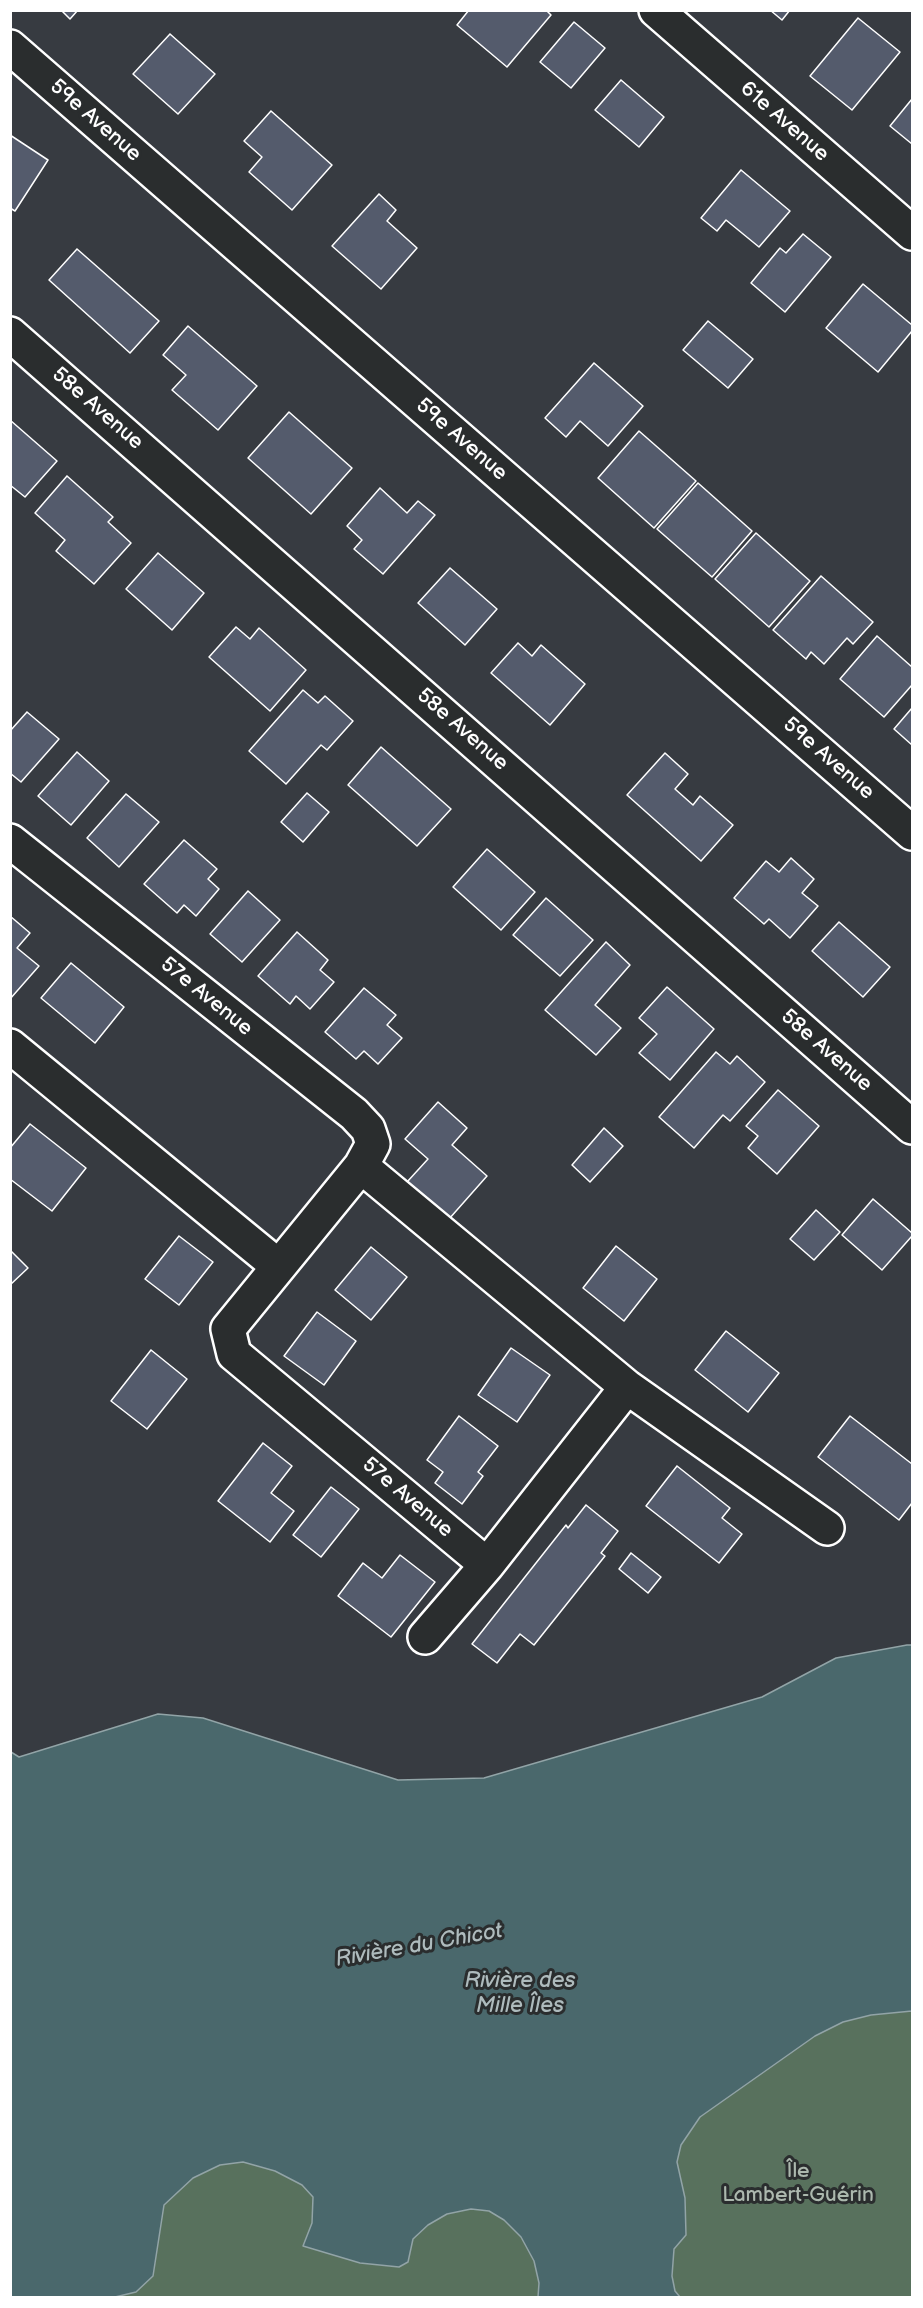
<!DOCTYPE html>
<meta charset="utf-8">
<style>
body{margin:0}
#map{position:relative;width:923px;height:2308px;overflow:hidden;background:#373b41;font-family:"Balsamiq Sans",sans-serif}
canvas{display:block}
.frame{position:absolute;inset:0;border:12px solid #fff;pointer-events:none}
</style>
<div id="map">
<canvas width="923" height="2308"></canvas>
<div class="frame"></div>
</div>
<script>
const c = document.querySelector('canvas').getContext('2d');
c.lineJoin = 'round';
function paint(path, color) {
  c.fillStyle = color;
  c.fill(path, 'evenodd');
}
function poly(rows) {
  const path = new Path2D();
  for (const r of rows) {
    path.moveTo(r[0], r[1]);
    for (let i = 2; i < r.length; i += 2) path.lineTo(r[i], r[i + 1]);
  }
  return path;
}
function strokePath(path, color, width, dash) {
  c.strokeStyle = color;
  c.lineWidth = width;
  c.lineCap = dash ? 'butt' : 'round';
  c.setLineDash(dash || []);
  c.stroke(path);
}
function label(font, color, halo, rows, align = 'center') {
  c.font = font + ' "Balsamiq Sans",sans-serif';
  c.lineWidth = 6;
  c.setLineDash([]);
  c.textBaseline = 'middle';
  c.strokeStyle = halo;
  c.fillStyle = color;
  for (const [text, x, y, turn = 0] of rows) {
    c.save();
    c.translate(x, y);
    c.rotate((+turn || 0) * Math.PI / 180);
    c.textAlign = isNaN(turn) ? turn : align;
    if (halo) c.strokeText(text, 0, 0);
    c.fillText(text, 0, 0);
    c.restore();
  }
}
paint(poly([
 [912,2011,912,2297,680,2297,675,2291,672,2276,674,2249,686,2235,685,2198,677,2162,681,2145,700,2117,815,2036,843,2022,871,2015],
 [291,2095,360,2263,399,2267,408,2262,413,2239,428,2225,447,2214,471,2209,489,2211,504,2220,521,2237,534,2261,539,2283,538,2298,31,2298]
]), '#58715d');
const water = poly([
 [907,1645,912,1645,912,2011,871,2015,843,2022,815,2036,700,2117,681,2145,677,2162,685,2198,686,2235,674,2249,672,2276,675,2291,680,2297,538,2297,539,2283,534,2261,521,2237,504,2220,489,2211,471,2209,447,2214,428,2225,413,2239,408,2262,399,2267,360,2263,303,2246,312,2223,313,2197,302,2185,275,2171,243,2162,220,2165,193,2178,164,2205,153,2276,136,2292,115,2297,11,2297,11,1752,19,1757,158,1714,203,1718,398,1780,484,1778,762,1697,836,1658,907,1645]
]);
paint(water, '#4a686c');
strokePath(water, '#92a4a7', 1.5);
const building = poly([
 [61,10,78,10,70,19,61,10],
 [469,10,546,10,551,15,507,67,457,25,469,10],
 [770,10,790,10,782,20,770,10],
 [858,18,900,52,852,110,810,76,858,18],
 [574,22,605,48,571,88,540,62,574,22],
 [170,34,215,74,178,114,133,74,170,34],
 [621,80,664,117,639,147,595,110,621,80],
 [912,99,912,144,890,126,912,99],
 [271,111,332,165,292,210,249,172,262,157,244,141,271,111],
 [10,135,48,160,15,211,10,208,10,135],
 [741,170,790,211,759,247,726,220,717,231,701,218,741,170],
 [379,194,396,210,387,221,417,248,381,289,332,246,379,194],
 [803,234,831,257,785,312,751,283,780,248,786,253,803,234],
 [77,249,159,321,130,353,49,280,77,249],
 [863,284,912,325,912,331,878,372,826,328,863,284],
 [708,321,753,359,728,388,683,350,708,321],
 [188,326,257,386,218,430,172,390,186,375,163,355,188,326],
 [594,363,643,406,608,446,580,421,566,437,545,418,594,363],
 [289,412,352,468,311,514,248,458,289,412],
 [10,420,57,461,25,497,10,485,10,420],
 [639,431,696,481,654,528,598,478,639,431],
 [67,476,113,517,108,522,131,543,94,584,56,551,65,540,35,513,67,476],
 [698,483,752,531,712,577,657,529,698,483],
 [380,488,407,513,418,501,435,515,383,574,354,549,362,540,347,526,380,488],
 [756,533,810,581,769,627,715,579,756,533],
 [158,553,204,593,172,630,126,589,158,553],
 [450,568,497,609,465,645,418,603,450,568],
 [821,576,873,622,853,644,847,638,824,664,811,652,806,659,773,630,821,576],
 [236,627,250,639,259,628,306,670,270,711,209,657,236,627],
 [877,636,912,667,912,685,884,717,840,679,877,636],
 [518,643,532,656,541,645,585,684,550,725,491,673,518,643],
 [303,690,318,703,325,696,353,721,327,750,321,745,286,784,249,751,303,690],
 [912,708,912,745,894,729,912,708],
 [27,712,59,739,21,782,10,773,10,731,27,712],
 [381,747,451,809,417,846,348,785,381,747],
 [77,752,109,781,71,825,38,796,77,752],
 [665,753,688,774,675,789,693,805,700,796,733,825,701,861,627,795,665,753],
 [307,793,329,812,303,842,281,822,307,793],
 [126,794,159,822,119,867,87,838,126,794],
 [184,840,217,869,208,879,219,889,196,916,184,905,177,913,144,884,184,840],
 [487,849,535,892,501,930,453,887,487,849],
 [791,858,814,879,802,893,818,906,790,938,769,919,764,924,734,898,766,861,779,872,791,858],
 [248,891,280,920,242,962,210,934,248,891],
 [546,898,593,940,560,976,513,935,546,898],
 [10,916,30,933,17,948,39,966,10,999,10,916],
 [839,922,890,967,863,997,812,951,839,922],
 [297,932,328,960,320,970,334,982,310,1009,296,996,290,1004,258,976,297,932],
 [606,942,630,965,595,1005,621,1028,596,1055,545,1010,606,942],
 [71,963,124,1007,95,1043,41,998,71,963],
 [667,987,714,1029,670,1080,639,1053,657,1034,639,1018,667,987],
 [364,988,396,1015,387,1025,402,1038,378,1064,364,1051,356,1059,325,1032,364,988],
 [716,1052,730,1064,737,1056,765,1082,730,1121,723,1115,694,1148,659,1117,716,1052],
 [778,1090,819,1126,777,1174,748,1148,758,1136,746,1126,778,1090],
 [438,1102,467,1128,452,1145,487,1176,449,1219,407,1182,428,1159,405,1139,438,1102],
 [30,1124,86,1168,52,1211,10,1179,10,1148,30,1124],
 [604,1128,623,1146,590,1182,572,1165,604,1128],
 [873,1199,912,1233,912,1236,882,1270,842,1235,873,1199],
 [816,1210,840,1232,814,1260,790,1239,816,1210],
 [179,1236,213,1262,179,1305,145,1279,179,1236],
 [616,1246,657,1279,624,1321,583,1288,616,1246],
 [371,1247,407,1277,371,1320,335,1290,371,1247],
 [10,1250,28,1268,10,1285,10,1250],
 [317,1312,356,1341,324,1385,284,1356,317,1312],
 [726,1331,779,1373,748,1412,695,1370,726,1331],
 [511,1348,550,1375,517,1422,478,1395,511,1348],
 [151,1350,187,1379,147,1429,111,1401,151,1350],
 [459,1416,498,1446,478,1472,483,1476,462,1504,435,1483,443,1472,427,1460,459,1416],
 [850,1416,912,1464,912,1503,899,1520,818,1457,850,1416],
 [263,1443,292,1466,271,1493,294,1511,270,1542,218,1501,263,1443],
 [677,1466,730,1508,722,1518,742,1534,719,1563,646,1506,677,1466],
 [331,1487,359,1509,321,1557,293,1535,331,1487],
 [586,1505,618,1531,601,1553,605,1556,534,1645,520,1634,497,1663,472,1644,566,1525,568,1528,586,1505],
 [631,1553,661,1577,648,1593,619,1569,631,1553],
 [400,1555,435,1582,391,1637,338,1596,363,1563,382,1578,400,1555]
]);
paint(building, '#545b6c');
strokePath(building, '#fff', 1.5);
const street = poly([
 [656,10,912,233],
 [10,47,912,833],
 [10,334,912,1127],
 [10,841,354,1114,368,1129,373,1144,361,1166],
 [10,1046,278,1266],
 [487,1565,234,1354,228,1329,361,1166,627,1387,827,1528],
 [425,1637,487,1565,627,1387]
]);
strokePath(street, '#fff', 38);
strokePath(street, '#2a2d2e', 33);
label('21px', '#fff', '#2a2d2e', [
 ["59e Avenue",95,121,41],
 ["61e Avenue",784,122,41],
 ["58e Avenue",97,409,41],
 ["59e Avenue",461,440,41],
 ["58e Avenue",462,730,41],
 ["59e Avenue",828,759,41],
 ["57e Avenue",206,997,39],
 ["58e Avenue",826,1051,41],
 ["57e Avenue",407,1498,40]
]);
label('21px', '#acb8ae', '#2a2d2e', [
 ["Île",798,2172],
 ["Lambert-Guérin",798,2196]
]);
label('italic 22px', '#aebbbd', '#2a2d2e', [
 ["Rivière du Chicot",419,1946,-10],
 ["Rivière des",520,1981],
 ["Mille Îles",520,2006]
]);
</script>
